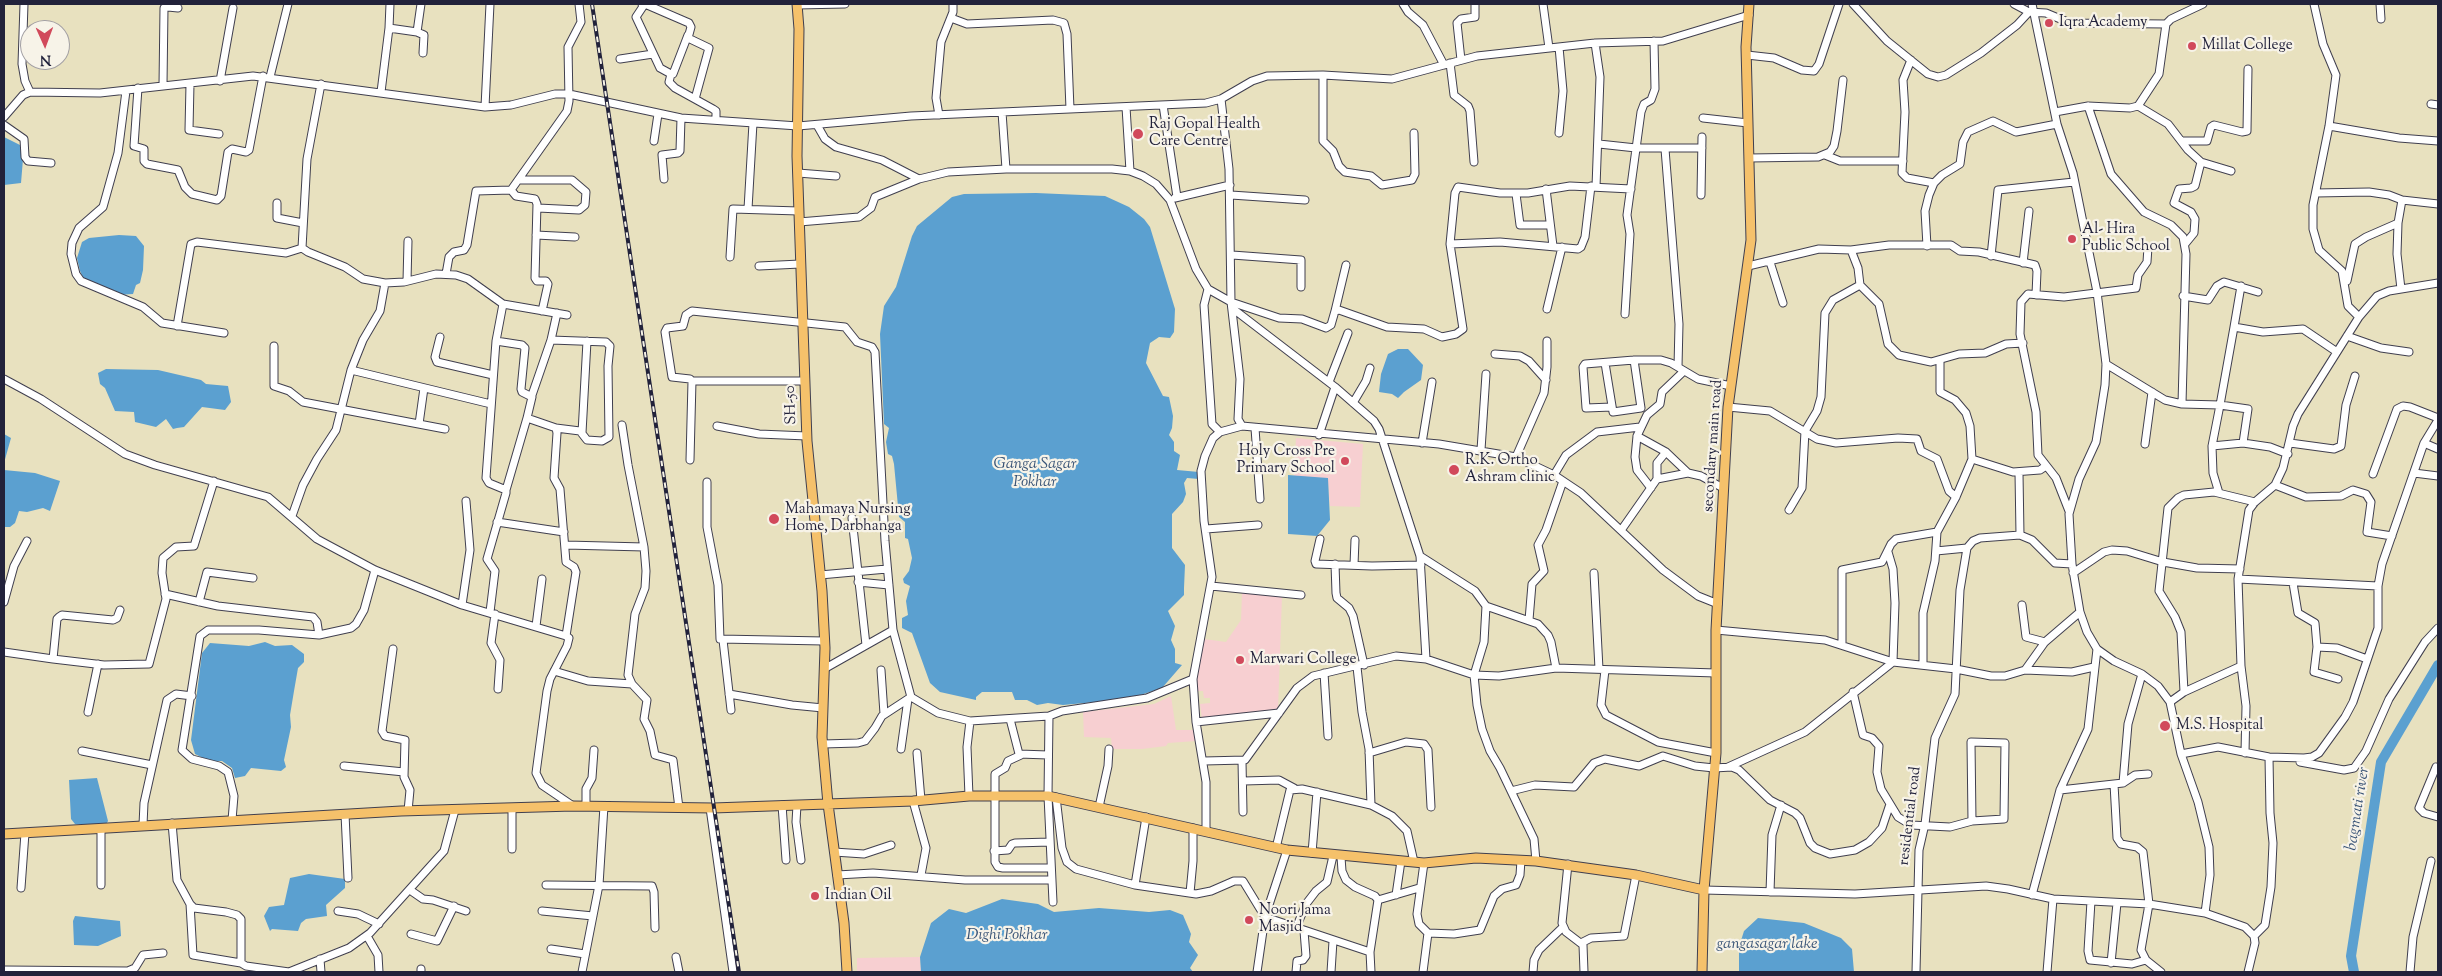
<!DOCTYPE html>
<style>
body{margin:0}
#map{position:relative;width:2442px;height:976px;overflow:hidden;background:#e8e1bf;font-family:"Sorts Mill Goudy",serif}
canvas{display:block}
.frame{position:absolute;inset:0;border:5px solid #22223b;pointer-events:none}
.north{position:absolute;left:20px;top:20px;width:50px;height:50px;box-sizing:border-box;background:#f7f3e8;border:1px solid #a29fa3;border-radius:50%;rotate:178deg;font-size:14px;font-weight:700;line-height:20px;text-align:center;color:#22223b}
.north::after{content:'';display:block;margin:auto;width:18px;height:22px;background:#d1495b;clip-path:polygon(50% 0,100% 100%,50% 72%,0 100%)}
</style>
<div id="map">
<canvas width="2442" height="976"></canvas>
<div class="frame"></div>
<div class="north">N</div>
</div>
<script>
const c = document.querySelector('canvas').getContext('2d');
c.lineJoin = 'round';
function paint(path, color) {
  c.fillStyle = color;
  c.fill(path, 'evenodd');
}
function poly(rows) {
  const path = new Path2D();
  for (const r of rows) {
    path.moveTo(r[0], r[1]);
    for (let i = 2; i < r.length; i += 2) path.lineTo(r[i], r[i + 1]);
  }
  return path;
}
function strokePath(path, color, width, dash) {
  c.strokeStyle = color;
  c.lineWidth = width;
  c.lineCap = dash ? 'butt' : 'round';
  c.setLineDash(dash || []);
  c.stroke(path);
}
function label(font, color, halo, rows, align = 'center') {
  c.font = font + ' "Sorts Mill Goudy",serif';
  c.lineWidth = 4.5;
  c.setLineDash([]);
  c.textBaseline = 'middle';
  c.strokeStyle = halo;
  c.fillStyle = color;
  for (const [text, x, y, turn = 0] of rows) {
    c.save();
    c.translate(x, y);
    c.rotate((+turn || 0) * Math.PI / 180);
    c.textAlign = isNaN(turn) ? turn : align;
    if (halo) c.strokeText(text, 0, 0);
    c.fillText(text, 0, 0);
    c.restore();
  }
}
paint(poly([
 [1296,438,1363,444,1360,507,1330,506,1328,483,1294,476],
 [1242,593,1282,596,1278,710,1202,719,1200,704,1210,703,1210,698,1204,698,1203,691,1195,691,1195,678,1204,639,1226,642,1241,620],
 [1171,696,1176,730,1193,730,1196,741,1168,743,1166,746,1142,749,1112,749,1111,738,1084,737,1083,712,1154,704],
 [920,957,921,972,857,972,857,958]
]), '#f7cfd1');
paint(poly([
 [4,137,24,147,21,183,4,185],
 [1036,193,1105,196,1129,207,1144,219,1150,227,1175,309,1174,332,1170,338,1159,337,1150,343,1146,363,1163,396,1169,397,1173,416,1172,428,1169,435,1174,442,1174,451,1180,455,1177,470,1199,472,1199,479,1187,478,1184,483,1186,494,1183,502,1172,514,1172,548,1185,565,1184,588,1184,595,1168,611,1175,626,1171,640,1175,649,1175,663,1182,665,1162,688,1128,699,1063,705,1048,703,1037,705,1027,700,1015,700,1012,692,982,692,976,697,976,700,940,692,930,683,912,633,902,628,902,618,908,615,906,601,910,586,904,583,903,579,909,571,912,558,908,539,905,538,905,522,899,517,894,464,892,456,888,454,886,442,889,428,884,424,880,334,884,306,896,287,912,236,917,226,952,197,964,194],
 [119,235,136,236,144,246,143,270,140,283,136,285,133,294,117,295,87,286,80,271,77,258,82,242,89,238],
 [1398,349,1408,349,1423,365,1421,380,1404,392,1398,398,1392,394,1379,392,1381,374,1388,354],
 [106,369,158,370,201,380,206,384,228,386,231,402,225,410,202,407,184,427,177,428,173,429,166,419,156,427,135,422,134,412,115,411,105,388,100,384,98,373],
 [4,434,11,438,4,463],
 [4,470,35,473,60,481,50,511,43,508,27,512,19,511,15,523,10,527,4,527],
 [1288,475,1328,478,1330,520,1317,536,1288,534],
 [265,642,275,646,292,645,304,654,304,662,298,668,294,691,290,715,291,727,284,760,286,767,281,771,251,768,245,776,235,778,232,768,222,761,209,761,195,754,191,740,202,653,210,643,249,646],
 [97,778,108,821,105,826,98,827,90,825,75,824,71,819,69,780],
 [309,874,345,879,345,888,326,905,327,916,306,919,301,923,298,931,272,929,270,931,264,916,269,907,284,905,290,878],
 [1002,899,1038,904,1054,912,1099,908,1149,912,1170,910,1183,915,1191,934,1189,942,1198,955,1190,968,1193,972,921,972,920,957,931,923,949,909,966,913],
 [75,916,120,921,121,936,98,946,74,945,73,921],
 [1758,918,1804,923,1841,938,1852,949,1854,972,1739,972,1739,947,1744,931]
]), '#5ba0d0');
strokePath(poly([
 [2354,972,2351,956,2381,762,2438,665]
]), '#5ba0d0', 10);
const minor = poly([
 [24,4,22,64,25,81,30,92],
 [642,4,644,5,636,17,660,68,671,74,669,82,675,88,713,109,716,111,716,120],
 [645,4,689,23,691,27,688,38,709,48,695,99],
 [1403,4,1408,12,1423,25,1444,65],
 [1543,4,1549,48],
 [1853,4,1887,41,1928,74,1938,77,1946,75,1981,53,2017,25,2029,12],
 [2014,4,2029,12,2046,13,2070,23,2166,24],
 [2032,4,2057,124,2073,173,2097,292,2106,364,2105,385,2096,442,2079,479,2069,514,2072,564,2080,612,2087,632,2097,649,2114,661,2142,674,2158,686,2170,702,2181,754,2198,802,2209,847,2210,875,2205,913],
 [2380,4,2381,19],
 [797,5,845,4],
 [951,18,967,24,1053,20,1064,23,1067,34,1070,109],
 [389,28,390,4],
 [417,32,424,35,423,53],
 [1595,43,1600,77,1596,187],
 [1747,55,1774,58,1802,70,1814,71,1819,64,1839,4],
 [620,59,653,54],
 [1461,60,1457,23,1461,19,1475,17,1475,4],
 [1911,60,1903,80,1905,112,1902,173,1907,178,1934,183],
 [1450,63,1454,95,1468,106,1470,111,1474,162],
 [673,74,688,35],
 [1323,75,1323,141,1333,151,1339,166,1345,172,1371,176,1382,185,1412,180,1415,174,1414,133],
 [270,77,288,4],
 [220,81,233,8],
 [190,84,189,130,219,134],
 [163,85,164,8,168,7,178,8],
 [138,88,134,146,144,149,144,161,147,164,178,170,185,187,192,194,217,200,221,196,228,152,232,149,246,152,249,150,263,76],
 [126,91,118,153,103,207,79,228,72,243,71,254,76,274,81,281,143,307,162,323,224,333],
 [381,92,389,28,417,32,421,4],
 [1221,99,1229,169,1231,302,1240,379,1238,419,1242,426,1439,444,1516,457,1554,475,1581,493,1663,570,1698,596,1718,604],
 [2431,104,2438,105],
 [1163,105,1177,197],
 [2088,106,2111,174,2144,212,2171,225,2183,237,2186,254,2182,404],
 [2138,106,2168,124,2188,150,2201,162,2231,171],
 [485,107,490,4],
 [1126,107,1130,171],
 [1002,112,1006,169],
 [2055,112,2088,106,2130,108,2138,106,2159,74,2166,24,2171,19,2203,4],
 [939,115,936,98,941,42,953,12,953,4],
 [4,117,23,95,30,92,100,93,253,76,485,107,511,105,555,94,569,94,681,118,798,126,911,116,1206,103,1221,99,1252,81,1267,76,1323,75,1392,79,1477,56,1595,43,1663,41,1749,15],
 [1703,118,1748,123],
 [4,125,24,139,25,157,28,161,51,163],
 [817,125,825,139,836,147,882,160,919,179,948,172,1006,169,1112,169,1130,171,1143,176,1156,184,1170,200,1196,269,1208,289,1231,302,1279,318,1302,319,1326,328,1331,325,1335,311,1339,310,1387,327,1424,329,1442,337,1456,334,1463,329,1450,244,1455,193,1458,187,1500,193,1528,193,1570,186,1631,189],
 [2329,126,2399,138,2438,141],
 [1559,133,1563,91,1559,47],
 [654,141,658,114],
 [2183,141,2207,141,2211,127,2214,125,2242,132,2247,131,2248,69],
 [1599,144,1636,148,1702,148],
 [1665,149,1679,324,1678,367],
 [1825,155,1840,161,1903,161],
 [1749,158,1818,157,1830,152,1834,146,1837,131,1843,80],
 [798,173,836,176],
 [664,179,662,155,678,153,680,151,681,118],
 [519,180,572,180,586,192,585,205,579,210,538,208],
 [1546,189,1553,246],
 [511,190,516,196,535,199,537,204,535,278,537,281,546,281,548,284,542,311],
 [2316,193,2369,192,2389,195,2402,200,2398,223,2366,237,2355,244,2347,281],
 [1516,194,1520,225,1550,225],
 [1231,195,1305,200],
 [1701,195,1702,137],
 [1175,198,1230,185],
 [2402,200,2438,204],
 [277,203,277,218,303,223],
 [748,209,753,123],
 [799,222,859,217,871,208,875,197,919,179],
 [2398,223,2397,254,2401,289],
 [536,235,575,237],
 [1450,244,1500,242,1578,249,1581,247,1585,237,1591,186],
 [2185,244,2194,233,2195,219,2191,212,2174,203,2179,189,2191,188,2195,186,2201,162],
 [1927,246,1925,211,1929,195,1934,183,1942,175,1960,164,1963,142,1968,132,1993,121,2016,132,2057,124],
 [1851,250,1858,268,1860,285,1879,304,1888,344,1899,355,1931,362,1959,354,1985,353,2006,344,2023,343],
 [1232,255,1301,260,1301,287],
 [1991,256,1998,190,2074,182],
 [730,257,733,209,799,211],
 [1770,262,1783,303],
 [2023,263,2029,211],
 [759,266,800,264],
 [1748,266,1819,249,1851,250,1889,245,1951,245,1960,251,1979,252,2035,265,2037,271,2036,295],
 [446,274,449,257,454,252,464,250,467,245,476,191,511,190,567,111,569,101,568,47,581,22,579,4],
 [407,281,408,241],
 [385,283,404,282,436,274,456,275,468,279,503,304,567,315],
 [1208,289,1204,305,1212,424,1220,432],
 [2183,296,2208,300,2217,286,2224,282,2258,292],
 [503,304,496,341,522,345,525,348,521,389,522,392,532,397,527,418,556,428,557,433,554,478,560,489,566,562,574,567,576,572,566,636],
 [1547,309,1562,247],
 [1335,311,1346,265],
 [1625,314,1630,234,1627,215,1641,112,1644,104,1651,100,1655,89,1654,41],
 [2359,317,2377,296,2389,291,2438,283],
 [177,326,191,244,197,242,286,253,302,248],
 [2234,327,2241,286],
 [2347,336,2381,348,2409,352],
 [440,337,435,357,437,362,493,375],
 [551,340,606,342,610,346,608,366,609,437,602,441,587,440,580,431,556,428],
 [274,346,274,386,289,391,303,402,445,429],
 [1495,354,1520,356,1529,361,1546,380],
 [1940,360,1940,392,1955,400,1966,413,1970,426,1972,459],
 [1605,363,1613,412,1641,408,1634,360],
 [2106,364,2165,400,2182,404,2220,405,2212,446,2213,473,2219,493],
 [351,370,491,404],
 [4,379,41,399,125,454,155,465,268,497,317,539,375,570,462,605,566,636,569,638,567,646,550,679,547,691,536,773,542,785,573,806],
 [692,381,805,381],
 [1329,382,1348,333],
 [532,395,551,340,557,313],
 [1353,403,1366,381,1370,368],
 [1612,407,1586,408,1583,367,1585,364,1634,360,1661,360,1671,363,1698,379,1731,386],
 [1728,407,1770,411,1817,439,1836,443,1898,438,1917,439,1921,451,1937,459,1949,491,1956,497],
 [419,424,424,388],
 [622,425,628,465,644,547,646,571,645,588,635,614,628,675,632,684,647,700,644,719,650,731,655,755,673,760,679,808],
 [717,426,759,434,807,436],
 [1255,428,1260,499],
 [582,433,587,341],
 [1319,435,1335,387],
 [1637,436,1666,452,1688,473],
 [1422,443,1432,382],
 [2243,443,2248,409,2220,405,2234,327,2263,332,2303,329,2337,352],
 [2290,443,2334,449,2341,446,2346,405,2355,376],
 [2424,443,2438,449],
 [2145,444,2152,392],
 [2212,446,2243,443,2270,447,2288,454],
 [1481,450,1486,374],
 [1516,457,1544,393,1547,367,1547,341],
 [690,460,692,381,690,379,672,377,665,332,667,328,683,326,686,315,692,311,845,327,857,342,872,347,875,352,885,541,893,630,911,697,938,713,970,721,1049,716],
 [2019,473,2020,535],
 [2414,473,2438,476],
 [2373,474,2397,409,2403,406,2410,407,2438,418],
 [1554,475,1566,455,1597,432,1640,427],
 [1657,479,1657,463,1666,452],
 [707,482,707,527,718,585,720,639,824,641],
 [2275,485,2306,497,2341,496,2353,490,2366,494,2371,502,2367,532,2392,536],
 [1651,488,1637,470,1635,457,1637,436,1647,415,1660,404,1662,392,1684,371],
 [506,490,527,418],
 [1789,510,1802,488,1805,431,1817,411,1821,397,1825,313,1833,300,1860,285],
 [2069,511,2056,478,2038,455,2036,412,2020,334,2021,302,2028,294,2064,297,2136,288,2138,275,2147,262,2148,247],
 [292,516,303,485,317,459,336,430,351,370,363,340,380,311,385,283,363,279,345,267,308,252,302,248,307,159,321,84],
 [852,518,866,645],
 [497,522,564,532],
 [1206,529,1258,525],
 [1622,529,1657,479,1688,473,1701,476,1723,488],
 [1320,539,1315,561,1316,564,1372,566,1421,565],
 [566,545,644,547],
 [1936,551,1967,548],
 [1420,556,1475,591,1486,606,1538,624,1548,635,1551,642,1556,668],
 [1335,564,1336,593,1337,598,1349,608,1353,616,1364,665],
 [1354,565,1355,540],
 [1594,573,1599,669],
 [2073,573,2104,552,2112,550,2127,551,2163,562,2197,568,2240,569],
 [820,575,887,569],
 [2238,579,2378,586],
 [858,582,889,585],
 [2293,583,2298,613,2315,623,2317,647,2314,672,2338,679],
 [1211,586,1301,595],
 [165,594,218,606,313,617,317,622,319,635],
 [4,602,14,566,27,541],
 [199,602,207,572,253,578],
 [462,605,470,550,466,501],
 [2022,605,2026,637,2045,642],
 [1486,606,1484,642,1474,675,1477,705,1482,729,1490,751,1500,768,1534,839,1536,861],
 [120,610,117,618,113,620,62,615,59,617,57,619,53,659,104,665,149,664,166,599,162,573,163,558,176,547,194,546,214,481],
 [490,612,495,571,487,559,506,493,506,490,489,483,486,478,496,341],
 [495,614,491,643,500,660,498,689],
 [1529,620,1532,584,1544,571,1538,545,1546,530,1563,481],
 [536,626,542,579],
 [1716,630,1825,640,1893,662,1956,669,1991,676,2005,676,2025,670,2072,672,2094,667],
 [723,640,731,710],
 [1842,644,1842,570,1882,562,1891,544,1896,539,1937,532],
 [2317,647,2337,648,2367,659],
 [393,649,382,731,385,736,405,740,404,777,410,790,408,811],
 [4,652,53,659],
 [1426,659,1474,675,1499,676,1556,668,1716,673],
 [1923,665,1923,613,1935,561,1937,532,1956,497,1972,459,2013,472,2040,470,2046,466],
 [2241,666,2246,706,2245,753],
 [1357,667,1362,712,1369,749,1371,805,1392,816,1407,831,1414,862],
 [824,669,893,630],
 [881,670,884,714],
 [1605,670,1601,705,1606,715,1658,742,1716,753],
 [2025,670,2045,642,2080,612],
 [554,671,588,681,632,684],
 [1324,673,1328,736],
 [1853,692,1863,735,1872,738,1879,746,1877,772,1881,789,1898,817,1911,825,1950,827,1972,821,2004,819,2005,743,1971,742,1972,821],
 [2184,692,2181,632,2175,617,2159,591,2168,508,2178,498,2184,495,2214,492,2255,502],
 [729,694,792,705,823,708],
 [2170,702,2184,692,2241,666,2238,579,2249,510,2255,502,2275,485,2283,468,2293,426,2298,414,2359,317,2348,306,2342,271,2319,250,2313,229,2313,205,2329,126,2336,75,2323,44,2314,4],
 [88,712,98,664],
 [1010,719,1019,754,1048,755],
 [1196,722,1279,713],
 [823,744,858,743,865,741,875,728,882,716,911,697],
 [901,749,908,699],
 [82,751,152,765],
 [917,753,921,800],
 [1369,753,1406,742,1424,744,1428,750,1431,807],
 [2181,754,2218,747,2269,757,2304,758,2312,757,2319,753,2345,717,2353,702,2378,628,2378,586,2382,564,2424,443,2438,420],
 [1021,755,1008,761,1005,768,995,774,995,862,998,867,1003,868,1051,868],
 [1204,761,1245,760,1297,688,1313,676,1396,656,1426,659,1420,556,1379,429,1374,421,1335,387,1232,308],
 [1242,761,1243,812],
 [2300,762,2344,770,2354,768,2366,751,2389,699,2425,642,2438,628],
 [344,766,404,772],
 [1728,767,1805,732,1893,662,1895,603,1893,569,1888,552],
 [2436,767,2419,808,2424,813,2438,817],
 [1244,781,1279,780,1294,788],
 [2123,783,2128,724,2142,674],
 [2114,784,2117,838,2121,844,2137,847,2143,852,2149,904,2141,950,2146,960,2161,972],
 [2060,790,2123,783,2135,775,2148,774],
 [1511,791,1535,785,1574,787,1594,763,1605,759,1639,766,1663,756,1695,766,1714,768,1732,767,1739,770,1770,800,1795,813,1800,818,1810,843,1815,848,1830,854,1855,850,1869,842,1882,828,1890,804],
 [969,796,967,747,970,721],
 [1056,797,1062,848,1067,862,1076,869,1135,885,1196,894,1211,891,1234,881,1243,881,1265,917,1370,952],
 [913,801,926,848,921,875],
 [782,805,786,860],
 [797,805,796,822,801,860],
 [586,806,586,789,592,778,594,750],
 [1099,807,1108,766,1109,749],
 [512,808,512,849],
 [710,808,733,972],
 [345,814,348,878],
 [232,820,234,796,228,772,219,766,192,759,182,750,200,636,208,630,259,630,319,635,351,628,356,624,364,610,375,570],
 [172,823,177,880,190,904,194,908,226,912,237,915,241,919,241,963,246,966,289,972],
 [143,825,144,803,167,700,176,694,192,696],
 [101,828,101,885],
 [1206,831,1206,782,1196,722,1193,679,1212,577,1204,521,1201,471,1205,456,1213,438,1220,432,1242,426],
 [1276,848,1290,790,1302,789,1371,805],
 [994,851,1008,850,1012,844,1015,843,1050,842],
 [834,852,864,854,891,845],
 [1312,853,1317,792],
 [1341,857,1342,871,1346,880,1355,887,1375,896,1378,900,1370,952,1371,972],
 [1424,863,1417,914,1419,924,1428,933],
 [1568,864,1562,923,1566,932,1583,945,1584,972],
 [837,875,873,873,965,880,1052,880],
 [546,885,652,886,654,892,655,928],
 [1135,885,1146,817],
 [21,888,25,833],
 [410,890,423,899,433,900,466,911],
 [1704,890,1855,894,1986,886,2008,889,2053,899,2149,904,2205,913,2245,927,2254,936,2255,943,2248,972],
 [1770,892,1772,835,1781,805],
 [1190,893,1193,861,1193,828],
 [1396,895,1401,861],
 [2032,895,2060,790,2088,729,2097,649],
 [1378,900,1419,888],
 [2091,901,2088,951,2090,960,2132,964,2146,960],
 [1053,902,1048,796,1049,716,1062,711,1147,698,1193,679],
 [190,904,193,955,241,963],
 [338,911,358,914,379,924],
 [542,911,593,916],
 [1296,928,1306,904,1316,891,1327,882,1333,856],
 [411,934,437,941,454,906],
 [367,936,378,955,379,972],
 [2254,936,2265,925,2271,887,2273,843,2270,813,2269,757],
 [1581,943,1591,938,1624,936,1636,875],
 [551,949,585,954],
 [676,957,679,972],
 [320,959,321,972],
 [2111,963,2117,903],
 [4,970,128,971,135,968,143,955,163,953],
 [289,972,349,948,370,933,444,851,455,810],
 [421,972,421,969],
 [582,972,599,885,604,806],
 [1257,972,1265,917,1287,850],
 [1296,972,1297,961,1303,960,1306,956,1304,931],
 [1331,972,1333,941],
 [1423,972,1428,933,1454,934,1480,930,1494,896,1502,889,1516,885,1520,875,1521,860],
 [1533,972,1534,960,1539,950,1563,927],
 [1916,972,1919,850,1925,824,1935,738,1955,694,1960,590,1967,548,1973,541,1980,538,2020,535,2032,540,2055,563,2072,564],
 [2047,972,2053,899],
 [2410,972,2413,937,2431,861]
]);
const major = poly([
 [797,4,799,29,797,156,807,441,822,591,825,648,822,737,828,804,844,923,847,972],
 [4,834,401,811,573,806,713,808,913,801,969,796,1048,796,1287,850,1424,863,1476,858,1536,861,1636,875,1704,890],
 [1702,972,1704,890,1716,753,1716,630,1728,407,1751,240,1746,47,1749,4]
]);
strokePath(minor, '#403f4f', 9);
strokePath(major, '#403f4f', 11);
strokePath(minor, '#fff', 7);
strokePath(major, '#f5c16b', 9);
const rail = poly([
 [592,4,739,972]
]);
strokePath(rail, '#22223b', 4);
strokePath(rail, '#f7f3e8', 2, [5.5]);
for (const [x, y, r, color] of [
 [2049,23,5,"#d1495b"],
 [2192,46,5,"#d1495b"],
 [1138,134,6,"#d1495b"],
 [2072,239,5,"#d1495b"],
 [1345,461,5,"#d1495b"],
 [1454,470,6,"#d1495b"],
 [774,519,6,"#d1495b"],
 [1240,660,5,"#d1495b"],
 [2165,726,6,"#d1495b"],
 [815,896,5,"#d1495b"],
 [1249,920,5,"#d1495b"]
]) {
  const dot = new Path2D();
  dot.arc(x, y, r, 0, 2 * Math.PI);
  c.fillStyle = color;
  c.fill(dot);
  strokePath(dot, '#f7f3e8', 2);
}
label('15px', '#22223b', '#f7f3e8', [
 ["Iqra Academy",2059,23],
 ["Millat College",2202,46],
 ["Raj Gopal Health",1149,125],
 ["Care Centre",1149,142],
 ["Al- Hira",2082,230],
 ["Public School",2082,247],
 ["Holy Cross Pre",1335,452,"right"],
 ["Primary School",1335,469,"right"],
 ["R.K. Ortho",1465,461],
 ["Ashram clinic",1465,478],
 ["Mahamaya Nursing",785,510],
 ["Home, Darbhanga",785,527],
 ["Marwari College",1250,660],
 ["M.S. Hospital",2176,726],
 ["Indian Oil",825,896],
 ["Noori Jama",1259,911],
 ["Masjid",1259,928]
], 'left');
label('15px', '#22223b', '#f7f3e8', [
 ["SH-50",792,405,-92],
 ["secondary main road",1714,446,-86],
 ["residential road",1911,816,-83]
]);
label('italic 16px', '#395477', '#f7f3e8', [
 ["Ganga Sagar",1035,465],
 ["Pokhar",1035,483],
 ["bagmati river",2359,809,-81],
 ["Dighi Pokhar",1007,936],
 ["gangasagar lake",1767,945]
]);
</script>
